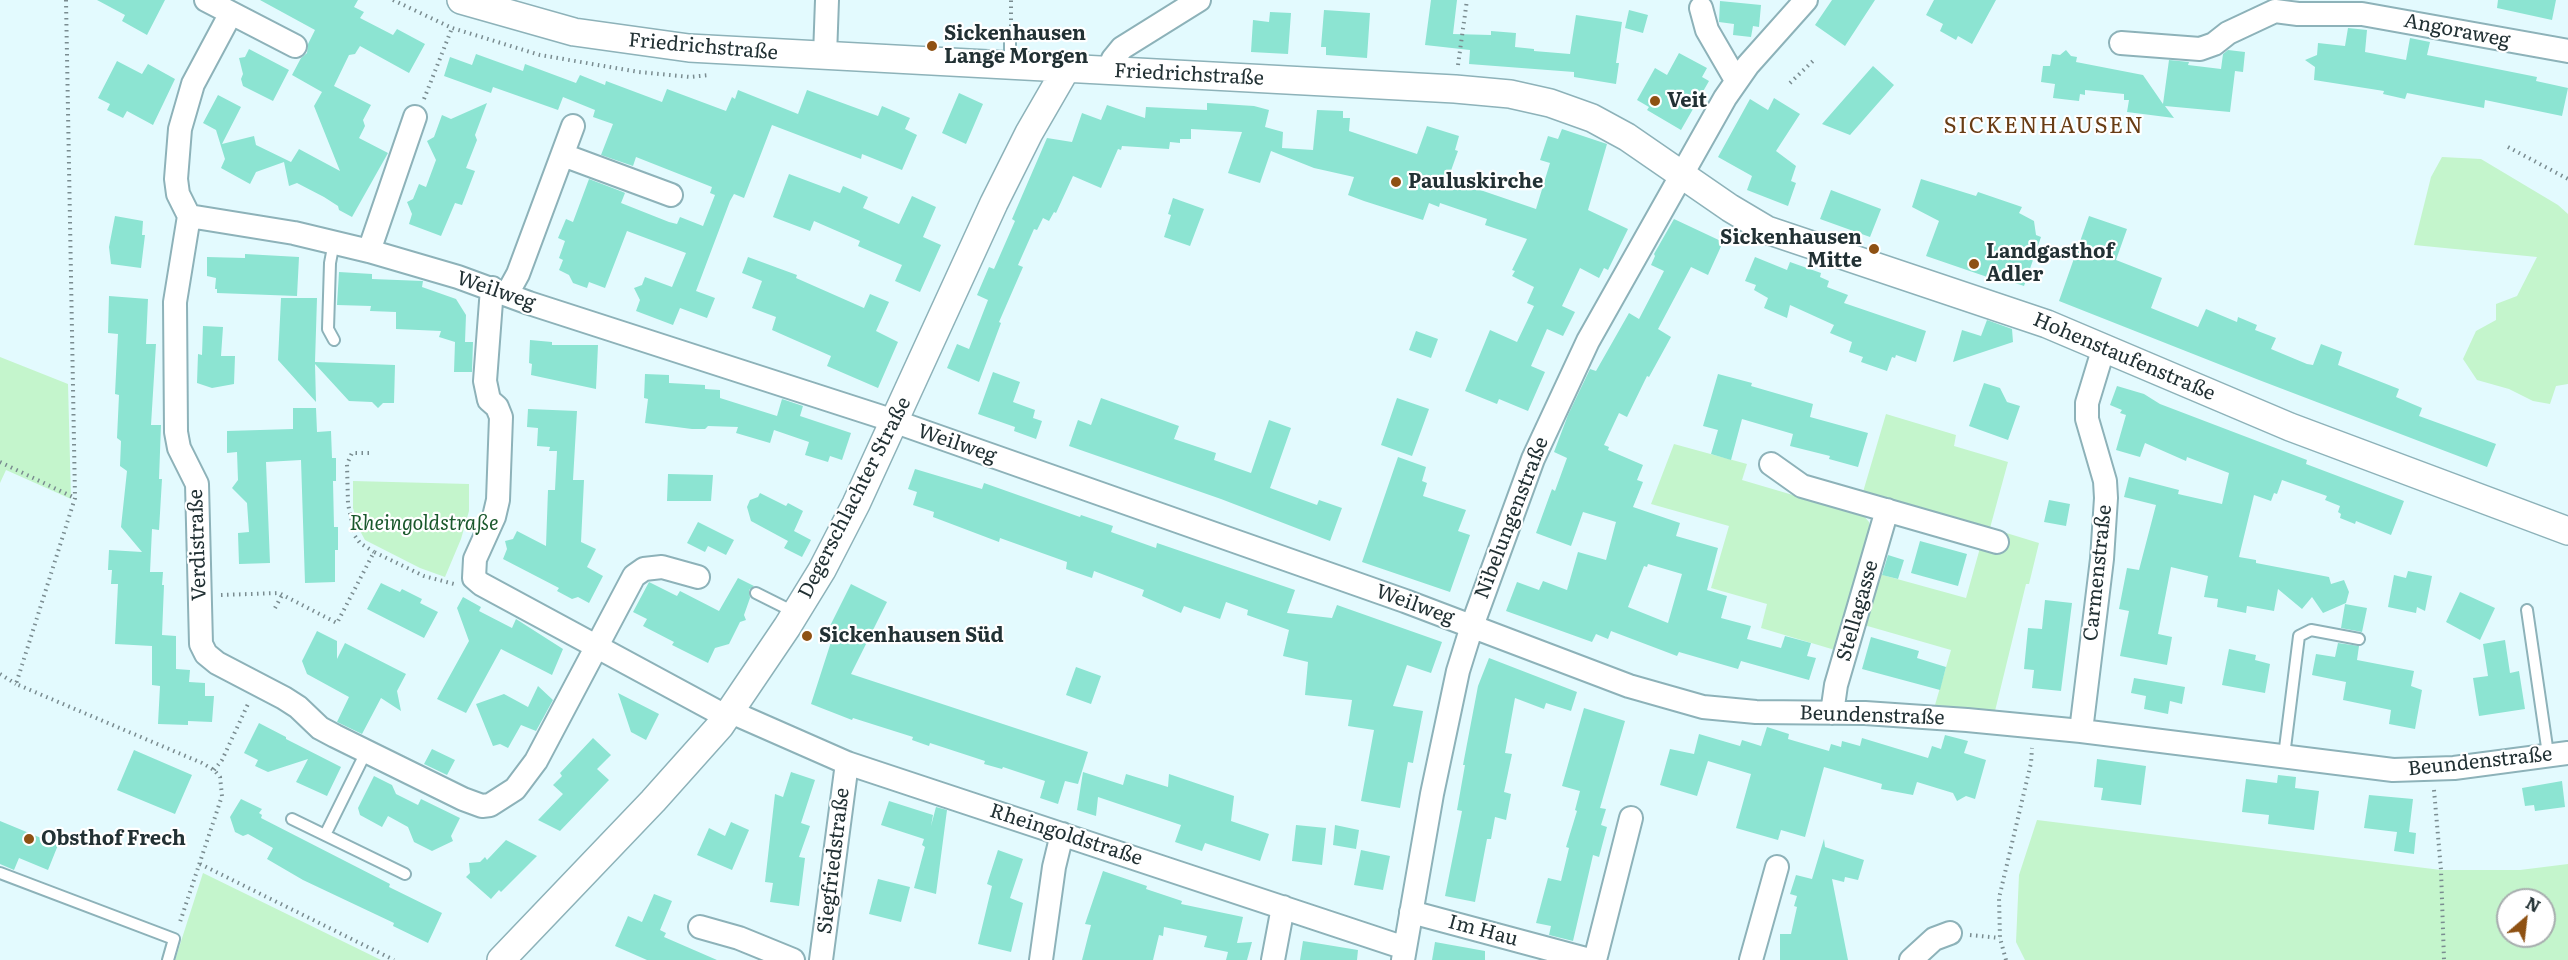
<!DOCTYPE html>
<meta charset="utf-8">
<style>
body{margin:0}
#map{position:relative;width:2568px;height:960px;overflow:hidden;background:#e3fafe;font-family:Literata,serif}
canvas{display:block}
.north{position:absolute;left:2496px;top:888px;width:60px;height:60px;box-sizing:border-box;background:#fff;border:2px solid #a7adae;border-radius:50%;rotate:28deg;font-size:16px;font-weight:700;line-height:24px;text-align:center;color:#223134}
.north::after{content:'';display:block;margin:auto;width:21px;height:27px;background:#8e5113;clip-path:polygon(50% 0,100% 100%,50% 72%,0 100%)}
</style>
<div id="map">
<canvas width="2568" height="960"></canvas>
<div class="north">N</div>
</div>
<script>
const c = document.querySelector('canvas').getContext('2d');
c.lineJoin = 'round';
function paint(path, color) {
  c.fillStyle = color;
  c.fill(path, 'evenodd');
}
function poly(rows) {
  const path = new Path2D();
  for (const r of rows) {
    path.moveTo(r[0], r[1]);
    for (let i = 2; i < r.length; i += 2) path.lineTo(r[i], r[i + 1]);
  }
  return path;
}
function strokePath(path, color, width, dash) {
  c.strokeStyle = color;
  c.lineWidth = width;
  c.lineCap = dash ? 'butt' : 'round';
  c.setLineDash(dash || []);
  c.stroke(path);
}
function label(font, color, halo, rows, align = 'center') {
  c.font = font + ' Literata,serif';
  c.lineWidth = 4.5;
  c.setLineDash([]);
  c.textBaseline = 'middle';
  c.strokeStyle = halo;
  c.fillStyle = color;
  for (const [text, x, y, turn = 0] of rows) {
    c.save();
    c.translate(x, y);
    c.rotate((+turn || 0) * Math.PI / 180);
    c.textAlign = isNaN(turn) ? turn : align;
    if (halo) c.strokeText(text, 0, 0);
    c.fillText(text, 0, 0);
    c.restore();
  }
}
paint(poly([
 [2442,157,2481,159,2558,205,2568,214,2568,384,2556,386,2550,404,2533,401,2509,389,2477,380,2463,359,2476,331,2496,320,2496,304,2517,296,2537,257,2414,245,2431,177],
 [0,357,68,384,71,499,6,470,0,483],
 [1886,414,1956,435,1954,446,2008,462,1990,528,2039,543,2029,584,2026,584,1995,711,1935,705,1951,650,1864,625,1879,574,1966,598,1980,548,1863,492],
 [1674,444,1747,464,1742,480,1864,516,1869,522,1870,530,1835,650,1761,628,1767,604,1711,588,1729,526,1651,504],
 [353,481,469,484,469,511,461,539,445,577,420,568,365,540,359,529,353,508],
 [2037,820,2441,870,2520,870,2568,864,2568,960,2025,960,2016,942,2019,875],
 [2508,900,2544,900,2544,936,2508,936],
 [203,873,381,960,175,960]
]), '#c4f5cc');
paint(poly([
 [97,0,165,0,147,35,122,21,125,15],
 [260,0,358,0,354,7,364,12,360,18,393,35,397,29,425,44,409,73,360,46,355,54,349,55,334,86,371,105,363,120,365,126,359,138,388,153,352,217,339,210,338,206,324,197,297,183,289,186,284,162,256,172,250,184,221,168,225,159,216,130,203,123,218,95,241,107,222,144,254,136,256,145,291,162,299,149,340,171,314,106,322,92,292,75,301,58,307,53,308,44,315,30],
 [1431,0,1457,0,1453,34,1491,35,1491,31,1516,33,1515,47,1534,49,1534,51,1570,54,1576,15,1622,22,1616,63,1619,63,1616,84,1574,77,1574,72,1469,64,1470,50,1425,45],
 [1832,0,1875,0,1845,46,1815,25],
 [1934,0,1996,0,1972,44,1958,36,1956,40,1940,31,1943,24,1926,15],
 [2498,0,2556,0,2552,20,2497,8],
 [1720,1,1761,5,1759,27,1753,26,1751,37,1733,35,1734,24,1719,22],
 [1324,10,1370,13,1367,58,1326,55,1326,47,1321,47],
 [1629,10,1648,15,1643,33,1625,28],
 [1270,12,1291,13,1288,54,1251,52,1253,20,1269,22],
 [2348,28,2367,30,2365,52,2406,60,2410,38,2430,42,2427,55,2537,77,2536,81,2568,88,2562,116,2485,100,2484,108,2407,93,2405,99,2383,94,2384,91,2314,80,2315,67,2305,60,2317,55,2318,43,2345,46],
 [249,49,289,70,273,101,243,86,241,79,243,74,239,58,245,57],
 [2066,50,2071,56,2077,57,2076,62,2143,75,2163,104,2169,60,2189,62,2188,65,2221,69,2223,54,2228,50,2245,52,2243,72,2235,71,2230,112,2165,106,2174,118,2127,112,2129,100,2124,100,2124,94,2085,90,2085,95,2080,94,2079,101,2053,98,2055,84,2041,82,2043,66,2050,66,2052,54,2060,55],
 [1679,53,1707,68,1702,77,1709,81,1681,130,1647,110,1649,107,1637,100,1655,68,1667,75],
 [476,54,523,71,525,64,576,83,580,75,605,85,606,81,662,102,667,89,726,111,732,97,735,99,738,90,798,114,807,90,878,116,882,106,910,118,905,129,917,135,902,170,862,154,861,159,772,125,744,198,734,194,730,201,696,291,715,298,707,318,680,308,673,325,636,311,640,300,634,288,642,285,645,277,672,287,686,253,627,231,605,288,589,282,587,288,573,283,569,275,559,270,563,260,559,258,565,241,558,238,566,219,573,222,589,179,623,192,625,193,621,203,669,222,677,224,680,217,703,226,715,195,710,193,712,187,636,157,633,166,601,155,613,124,593,117,595,110,563,97,558,110,493,87,491,93,444,76,450,57,472,65],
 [117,61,142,74,148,64,175,79,153,125,127,111,123,118,107,110,110,104,98,98],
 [1873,66,1894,85,1850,135,1822,124],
 [959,93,983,104,966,144,942,133],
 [1774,98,1800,114,1776,151,1796,166,1791,181,1796,183,1788,206,1747,190,1752,176,1718,157,1750,99,1768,110],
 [487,103,475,135,477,140,466,168,475,171,462,205,455,203,441,236,409,224,412,214,407,202,413,199,419,184,426,187,436,160,427,141,434,137,442,115,451,119],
 [1207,103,1254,106,1269,110,1265,127,1283,132,1282,148,1313,150,1317,110,1343,111,1343,118,1350,118,1349,131,1417,154,1427,126,1459,136,1455,150,1458,151,1448,179,1536,209,1550,163,1540,160,1548,136,1558,139,1562,129,1607,144,1588,210,1628,229,1608,270,1604,268,1599,278,1580,268,1562,306,1575,312,1563,336,1547,329,1531,366,1545,372,1528,411,1499,399,1497,404,1465,391,1490,330,1517,342,1534,306,1527,303,1534,287,1512,276,1515,271,1512,270,1527,239,1485,225,1487,219,1440,203,1439,207,1429,203,1423,220,1364,201,1348,195,1354,177,1314,168,1271,151,1260,183,1228,173,1242,132,1191,129,1191,139,1180,139,1180,143,1170,142,1169,149,1122,146,1121,150,1118,149,1101,188,1073,176,1056,213,1054,212,1049,221,1043,218,1037,230,1034,229,1018,265,1023,267,999,322,1001,323,979,382,947,368,957,344,969,349,988,300,977,295,989,267,994,269,1015,221,1012,219,1047,138,1072,142,1082,113,1101,120,1107,105,1145,118,1146,107,1207,110],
 [789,174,840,193,843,186,868,197,863,208,899,224,912,196,936,207,923,237,941,245,920,292,895,281,902,265,858,246,860,241,814,221,810,231,773,217],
 [1921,179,1976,196,1978,192,2022,207,2019,213,2034,221,2036,235,2041,237,2024,286,1997,277,1996,280,1926,256,1939,221,1912,207],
 [1831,190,1881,209,1870,237,1820,219],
 [1173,198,1204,209,1190,246,1164,237,1171,215,1168,214],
 [115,216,143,221,142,235,145,235,141,268,111,264,109,247],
 [2089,216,2127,229,2116,260,2162,278,2151,308,2198,327,2206,309,2237,322,2238,317,2257,325,2255,330,2276,338,2271,349,2307,364,2313,365,2321,344,2342,352,2338,365,2399,389,2396,397,2422,408,2419,416,2496,444,2487,467,2259,380,2059,301],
 [1674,219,1723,242,1708,275,1691,267,1658,329,1671,337,1649,377,1647,376,1627,417,1619,413,1604,445,1609,447,1608,450,1643,465,1637,480,1643,482,1633,507,1680,523,1676,536,1718,548,1707,590,1727,596,1721,618,1751,626,1747,639,1781,648,1785,636,1811,643,1807,656,1816,658,1809,680,1741,661,1738,669,1679,652,1677,656,1611,631,1608,639,1596,634,1592,642,1506,611,1517,582,1539,590,1543,581,1567,590,1578,552,1606,560,1616,522,1583,512,1571,546,1536,533,1552,489,1555,491,1567,458,1554,452,1568,415,1590,369,1596,371,1629,313,1639,319,1664,271,1651,265,1655,256,1654,254],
 [1648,564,1682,574,1668,623,1628,607,1644,566,1647,567],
 [245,254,299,257,297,296,217,293,217,289,215,289,216,278,207,276,207,257,245,258],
 [748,257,797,275,796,278,864,308,870,294,889,302,876,331,898,342,878,388,827,366,831,356,772,330,776,317,752,308,762,281,742,273],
 [1755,257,1787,270,1790,262,1821,273,1820,277,1829,281,1827,287,1848,295,1844,303,1926,331,1916,362,1896,355,1895,358,1892,357,1887,371,1861,362,1863,357,1849,352,1852,342,1830,333,1834,325,1790,305,1787,318,1764,308,1768,298,1754,290,1756,285,1745,281],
 [339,272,372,274,372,279,423,281,422,287,456,299,466,315,465,342,473,342,472,372,454,372,455,342,439,337,441,331,396,329,396,312,370,311,371,306,337,305],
 [109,296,148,299,146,344,156,344,151,425,161,425,159,479,162,479,159,530,152,529,150,572,163,572,162,585,164,585,162,635,176,636,176,669,190,670,189,682,205,683,205,696,214,696,212,722,188,721,188,725,158,724,160,686,152,685,152,646,115,644,118,584,111,584,112,570,108,570,109,550,142,552,121,527,127,471,120,466,121,441,117,438,119,395,115,394,118,334,108,333],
 [281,298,317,298,315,362,395,365,394,403,383,403,378,408,372,402,349,401,315,364,316,402,278,360],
 [1987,320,2012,329,2013,342,1953,362,1962,330,1981,336],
 [203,326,223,327,221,356,235,356,234,384,212,388,197,383,198,354,202,355],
 [1416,331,1438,339,1431,358,1409,350],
 [530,340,552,342,552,345,598,345,596,389,531,375,532,364,529,363],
 [993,372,1020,382,1013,402,1035,410,1033,418,1042,421,1036,439,1014,431,1015,427,978,414],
 [645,374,669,375,669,383,705,385,705,389,720,390,720,398,777,416,782,399,803,406,800,416,851,433,842,460,830,456,828,462,805,455,809,442,774,430,770,443,736,433,738,427,708,426,705,429,692,429,645,423,648,399,644,398],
 [1718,374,1752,383,1751,386,1813,404,1810,417,1868,433,1858,467,1829,459,1830,456,1790,446,1793,434,1742,419,1731,460,1711,454,1718,430,1703,426],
 [1984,383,2000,388,2007,402,2020,406,2008,440,1969,426],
 [2117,386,2144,394,2160,404,2307,460,2306,464,2404,501,2391,535,2356,521,2355,524,2340,518,2341,514,2338,512,2340,506,2325,500,2327,496,2282,480,2277,494,2274,493,2271,501,2254,495,2239,557,2256,560,2256,563,2329,577,2331,584,2344,580,2349,592,2346,603,2323,613,2312,597,2302,609,2278,589,2274,611,2247,606,2246,613,2217,607,2218,599,2204,597,2208,576,2171,567,2158,634,2172,637,2167,665,2120,656,2129,611,2119,609,2127,568,2139,570,2156,505,2124,497,2129,477,2179,490,2178,494,2222,504,2229,473,2187,457,2186,461,2145,443,2140,457,2116,450,2126,415,2120,413,2122,410,2110,405],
 [1101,398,1179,426,1174,439,1216,453,1214,460,1251,473,1269,420,1291,428,1270,488,1317,505,1319,500,1342,508,1330,541,1221,499,1069,446,1078,420,1091,425],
 [1397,398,1429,409,1412,456,1381,445],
 [293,408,316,408,317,432,331,431,332,458,336,458,336,481,333,481,334,527,338,527,338,550,335,550,335,582,305,583,301,460,266,462,270,563,239,564,238,533,249,532,247,503,232,488,238,480,237,452,227,453,227,431,293,429],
 [528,409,577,411,573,480,584,480,581,542,596,549,587,567,603,576,589,603,578,597,572,599,557,591,559,588,503,559,507,549,505,541,513,539,517,531,546,546,548,490,555,490,557,451,549,451,550,447,537,446,538,428,527,427],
 [1398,457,1426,467,1422,481,1427,483,1423,496,1466,510,1458,531,1470,535,1450,592,1362,562],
 [915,469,982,489,984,483,1080,517,1081,515,1113,526,1111,532,1156,548,1157,543,1295,590,1287,613,1332,618,1337,605,1442,642,1431,673,1407,665,1393,706,1423,711,1413,763,1408,762,1400,808,1361,801,1374,730,1348,726,1352,700,1305,695,1308,662,1283,656,1289,630,1247,615,1248,610,1226,602,1220,619,1184,606,1181,613,1142,596,1144,590,1094,571,1092,578,1066,569,1067,562,1000,538,999,542,933,517,934,512,913,505,917,492,908,489],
 [668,474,713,475,711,501,667,501],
 [760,493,786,506,788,503,803,511,794,531,811,540,802,557,784,548,788,541,751,521,747,507,750,500,758,497],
 [2049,500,2070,504,2066,526,2044,522],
 [698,522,734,540,726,555,708,546,705,552,687,543],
 [1920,541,1967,554,1958,586,1911,573],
 [1888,555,1904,560,1898,579,1882,575],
 [2408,571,2432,576,2425,611,2417,607,2416,613,2388,607,2394,575,2406,578],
 [738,578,754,586,749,590,750,598,744,615,746,620,740,622,729,644,715,648,708,663,672,645,674,642,643,626,647,619,633,612,649,582,677,596,680,591,719,611],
 [381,583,400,592,402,589,422,599,420,603,438,612,424,638,367,609],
 [851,584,887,602,851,674,1088,752,1078,784,1065,781,1058,804,1040,798,1045,781,1003,767,1002,769,984,764,985,761,930,743,929,746,912,740,913,737,853,718,852,720,811,704,831,642,824,638],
 [2460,592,2495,608,2480,640,2446,622],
 [463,597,481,607,479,611,512,628,516,619,563,649,552,675,501,649,466,713,437,699,469,641,457,608],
 [2045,600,2072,603,2061,691,2032,688,2034,670,2024,669,2028,628,2042,629],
 [2345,604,2367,608,2362,632,2341,628],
 [317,631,337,641,337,659,345,643,406,674,397,691,401,711,381,698,362,734,337,722,349,697,307,674,302,661],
 [1871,637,1919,651,1917,658,1946,667,1940,690,1862,669],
 [2505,640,2510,673,2519,671,2525,709,2479,716,2473,678,2488,676,2483,644],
 [2338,643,2359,646,2357,660,2414,671,2411,686,2422,690,2415,729,2389,724,2391,710,2343,700,2346,682,2312,675,2316,654,2335,657],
 [2229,649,2256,655,2255,660,2270,664,2265,693,2222,685],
 [1489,658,1577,692,1571,711,1546,703,1544,709,1515,698,1505,753,1512,754,1504,792,1511,794,1506,820,1495,817,1491,839,1487,839,1475,902,1445,896,1462,811,1457,810,1465,765,1463,765,1478,686],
 [1076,667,1101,676,1091,704,1066,695],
 [2134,678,2185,687,2182,704,2170,701,2168,714,2144,709,2146,696,2131,693],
 [538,686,553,700,536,731,521,725,508,748,500,744,493,746,476,704,504,694,528,707],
 [618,693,659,714,646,740,631,732],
 [1584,708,1625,721,1600,808,1606,809,1601,825,1607,827,1599,857,1593,855,1573,941,1549,935,1551,926,1536,923,1548,878,1561,881,1569,848,1566,847,1577,811,1575,810,1580,791,1562,786],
 [259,723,286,737,286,739,341,767,327,796,296,782,308,759,268,772,255,766,258,760,244,753],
 [1767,727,1789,734,1788,739,1829,751,1831,744,1841,747,1842,741,1860,746,1862,738,1928,758,1932,746,1941,749,1945,735,1968,741,1964,753,1986,760,1975,799,1966,796,1957,801,1953,793,1917,782,1913,795,1881,789,1882,784,1824,767,1805,837,1781,830,1778,840,1736,828,1751,774,1708,761,1697,796,1660,785,1670,749,1694,754,1699,734,1740,746,1742,740,1761,746],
 [593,738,611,755,597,769,609,780,560,831,538,820,563,794,553,785,562,776,560,773],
 [432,749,455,760,447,775,424,764],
 [134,750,192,775,175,814,117,790],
 [2097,759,2146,766,2141,805,2101,800,2103,788,2094,787],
 [791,772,815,780,801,823,810,826,799,857,805,858,799,906,770,902,773,883,765,882,775,794,783,797],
 [1083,772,1123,785,1126,774,1168,787,1169,774,1234,796,1231,821,1269,834,1260,861,1205,843,1202,851,1175,842,1181,825,1098,797,1096,816,1077,810],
 [2278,775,2296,777,2295,788,2319,791,2314,830,2268,824,2269,815,2242,812,2246,779,2277,783],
 [374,776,392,785,396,794,418,805,421,799,460,818,451,836,453,841,432,851,414,842,408,827,388,816,382,827,360,815,358,808],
 [2562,781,2565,807,2535,811,2534,805,2525,806,2522,788],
 [2369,795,2413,799,2409,832,2416,833,2414,854,2394,851,2397,832,2364,828],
 [241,799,262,809,259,813,262,815,261,818,390,884,389,887,442,913,428,943,393,926,394,923,303,880,267,859,273,848,248,834,243,836,235,832,230,817],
 [889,801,933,815,931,826,936,807,947,810,936,894,914,888,925,847,922,845,924,839,881,825],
 [0,821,58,845,48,870,19,858,14,870,0,864],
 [731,822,749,830,732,870,697,855,709,828,725,836],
 [1296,825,1326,828,1322,865,1292,861],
 [1335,825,1359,830,1356,849,1333,845],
 [1824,839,1825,847,1864,860,1858,880,1845,877,1844,882,1832,879,1848,960,1780,960,1780,934,1791,934,1797,907,1794,906,1797,896,1790,894,1796,875,1812,879],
 [506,840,537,856,501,892,499,890,491,899,466,877,470,873,469,863,480,862,485,857,487,860],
 [998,850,1023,859,1010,898,1023,903,1011,952,978,944,992,886,987,884],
 [1361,850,1390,856,1383,890,1354,885],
 [1103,871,1147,886,1146,889,1182,901,1181,904,1243,917,1237,943,1252,942,1247,960,1226,960,1228,952,1204,947,1207,936,1164,927,1163,936,1159,935,1153,960,1082,960,1091,925,1085,924],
 [878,879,910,887,901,922,869,914],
 [654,894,672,901,660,930,666,933,664,937,717,960,647,960,615,946,628,916,642,922],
 [1303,941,1358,950,1357,960,1300,960],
 [1435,942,1485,951,1485,960,1432,960]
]), '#8ce4d2');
const service = poly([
 [1010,65,1010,40],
 [334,242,330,263,328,329,334,340],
 [756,593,796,613],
 [2527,610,2548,754],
 [2284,756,2299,636,2311,630,2359,639],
 [292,819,405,874],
 [325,835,366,752],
 [0,873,174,939,168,960]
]);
const minor = poly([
 [206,0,295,46],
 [1701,8,1707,30,1736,80],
 [2121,43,2200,49,2214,44,2228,33,2275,11,2298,14,2362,14,2568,51],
 [825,56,827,0],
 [1108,70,1113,59,1122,48,1199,0],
 [563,155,671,195],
 [189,216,294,233,369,251,458,277,529,303,882,417,1405,601,1629,686,1703,707,1756,712,1865,713,1967,720,2081,731,2393,770,2454,768,2568,753],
 [189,216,175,302,176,432,179,448,197,484,201,644,206,654,217,663,284,698,298,707,320,728,335,736,463,799,482,806,490,805,515,789,536,761,634,576,644,569,662,567,698,577],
 [189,216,178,194,176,179,180,129,193,84,231,13],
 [369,251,415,117],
 [492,288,485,381,489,400,497,407,501,417,498,500,494,517,475,559,474,578,481,584,727,717],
 [507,294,518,274,573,126],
 [1771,464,1802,486,1997,542],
 [731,712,847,763,1405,948],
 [1832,713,1836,685,1887,510],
 [2081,731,2102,559,2106,498,2105,481,2087,419,2087,403,2104,347],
 [1411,912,1590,960],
 [700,927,739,938,793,960],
 [821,960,847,763],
 [1041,960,1054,867,1062,834],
 [1273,960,1283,907],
 [1403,960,1432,794,1458,671,1472,626,1533,459,1588,341,1725,98,1748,65,1806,0],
 [1595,960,1631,818],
 [1751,960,1777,867],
 [1911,960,1934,939,1950,933]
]);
const tertiary = poly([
 [461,0,574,32,689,48,1455,89,1510,94,1550,103,1592,118,1627,137,1730,208,1767,230,2047,324,2290,427,2568,531],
 [501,960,653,801,720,726,787,627,822,570,856,504,994,203,1029,133,1066,69]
]);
strokePath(service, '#8db2b9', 14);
strokePath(minor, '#8db2b9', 26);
strokePath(tertiary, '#8db2b9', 30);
strokePath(poly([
 [66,0,75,498,16,684,202,763,214,770,220,777,222,796,179,925],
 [393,0,452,28,540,55,639,72,690,77,709,75],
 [1011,26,1011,0],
 [1458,65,1467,0],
 [1790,83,1815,59],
 [424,99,452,28],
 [2508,147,2568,179],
 [369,453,352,453,347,464,348,504,355,536,360,543,374,552],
 [0,462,75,498],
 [221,595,279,593,337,623,374,552,424,576,454,584],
 [275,608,282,595],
 [0,674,16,684],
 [214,770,222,760,248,704],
 [2434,790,2441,870,2444,960],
 [200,864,394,960],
 [1970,935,2000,938],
 [2006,960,2000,938,1999,898,2031,763,2032,748]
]), '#7a8c90', 4, [1.5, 4.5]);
strokePath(service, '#fff', 10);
strokePath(minor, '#fff', 22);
strokePath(tertiary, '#fff', 27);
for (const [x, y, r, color] of [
 [932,46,6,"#8e5113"],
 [1655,101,6,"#8e5113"],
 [1396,182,6,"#8e5113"],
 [1874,249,6,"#8e5113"],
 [1974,264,6,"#8e5113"],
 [807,636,6,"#8e5113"],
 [29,839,6,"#8e5113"]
]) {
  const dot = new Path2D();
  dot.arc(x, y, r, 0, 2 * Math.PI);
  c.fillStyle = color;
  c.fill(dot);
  strokePath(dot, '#fff', 2);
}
label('20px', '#223134', '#fff', [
 ["Angoraweg",2457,31,11],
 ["Friedrichstraße",703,47,5],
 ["Friedrichstraße",1189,75,3],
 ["Weilweg",496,291,19],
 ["Hohenstaufenstraße",2124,357,23],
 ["Weilweg",957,444,19],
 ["Degerschlachter Straße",855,498,-63],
 ["Nibelungenstraße",1512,518,-69],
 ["Verdistraße",198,545,-92],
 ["Carmenstraße",2098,573,-84],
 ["Weilweg",1415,605,20],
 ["Stellagasse",1858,611,-74],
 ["Beundenstraße",1872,716,2],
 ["Beundenstraße",2480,762,-6],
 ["Rheingoldstraße",1066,835,18],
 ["Siegfriedstraße",834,861,-83],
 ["Im Hau",1483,931,15]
]);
label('bold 20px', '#223134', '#fff', [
 ["Sickenhausen",944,34],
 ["Lange Morgen",944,57],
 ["Veit",1667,101],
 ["Pauluskirche",1408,182],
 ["Sickenhausen",1862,238,"right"],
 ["Mitte",1862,261,"right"],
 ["Landgasthof",1986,252],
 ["Adler",1986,275],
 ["Sickenhausen Süd",819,636],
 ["Obsthof Frech",41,839]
], 'left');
label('italic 20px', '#1a582c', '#fff', [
 ["Rheingoldstraße",424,524]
]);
c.letterSpacing = '1.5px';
label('22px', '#683d15', '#fff', [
 ["SICKENHAUSEN",2044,127]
]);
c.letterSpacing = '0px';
</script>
